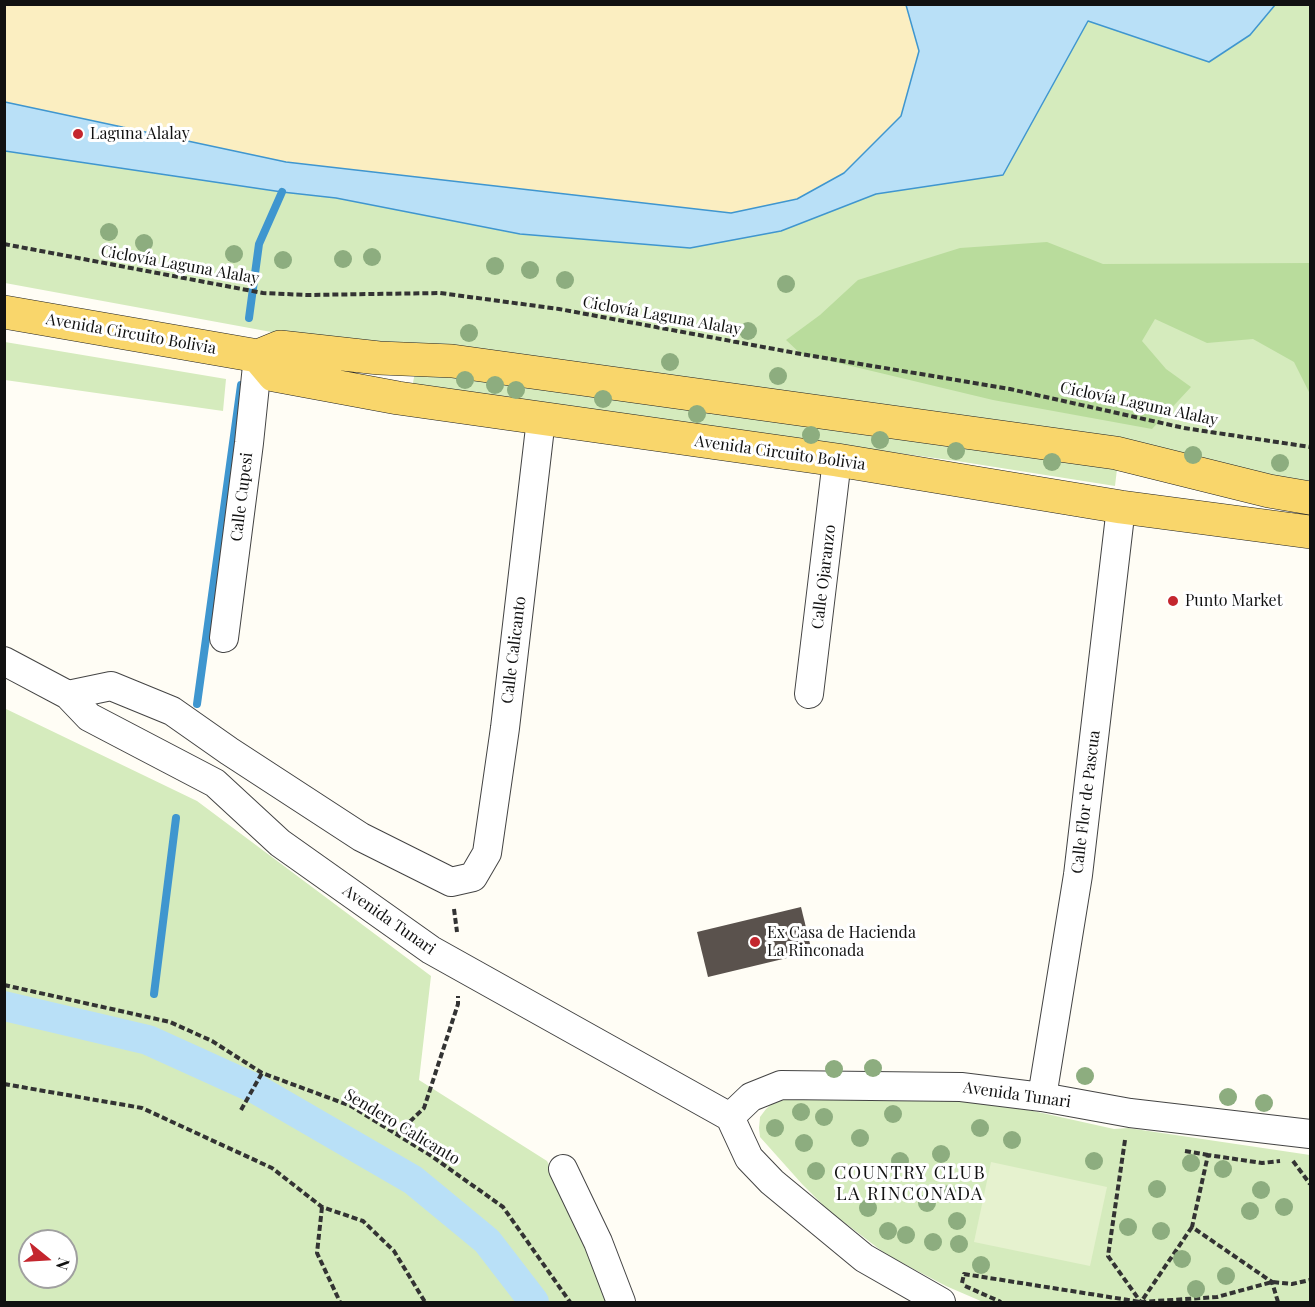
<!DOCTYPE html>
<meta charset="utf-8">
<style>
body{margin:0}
#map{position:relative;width:1315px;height:1307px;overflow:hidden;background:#fffdf5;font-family:"Playfair Display",serif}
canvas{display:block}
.frame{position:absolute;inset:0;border:6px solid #111;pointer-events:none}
.north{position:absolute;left:18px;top:1229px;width:60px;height:60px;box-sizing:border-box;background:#fff;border:2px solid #a0a0a0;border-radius:50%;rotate:108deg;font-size:16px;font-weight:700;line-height:24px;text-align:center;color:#111}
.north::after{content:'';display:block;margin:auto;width:21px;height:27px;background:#c4262e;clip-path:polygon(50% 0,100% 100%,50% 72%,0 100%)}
</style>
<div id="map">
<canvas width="1315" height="1307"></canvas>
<div class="frame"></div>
<div class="north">N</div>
</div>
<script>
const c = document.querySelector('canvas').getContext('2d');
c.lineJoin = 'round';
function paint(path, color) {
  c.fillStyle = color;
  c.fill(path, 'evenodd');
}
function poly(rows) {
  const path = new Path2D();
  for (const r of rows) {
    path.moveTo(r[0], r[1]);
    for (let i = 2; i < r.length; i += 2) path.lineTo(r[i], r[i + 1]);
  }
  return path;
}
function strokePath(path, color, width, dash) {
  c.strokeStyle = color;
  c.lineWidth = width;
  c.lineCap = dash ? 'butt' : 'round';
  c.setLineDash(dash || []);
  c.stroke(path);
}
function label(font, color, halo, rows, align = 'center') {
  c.font = font + ' "Playfair Display",serif';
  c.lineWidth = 6;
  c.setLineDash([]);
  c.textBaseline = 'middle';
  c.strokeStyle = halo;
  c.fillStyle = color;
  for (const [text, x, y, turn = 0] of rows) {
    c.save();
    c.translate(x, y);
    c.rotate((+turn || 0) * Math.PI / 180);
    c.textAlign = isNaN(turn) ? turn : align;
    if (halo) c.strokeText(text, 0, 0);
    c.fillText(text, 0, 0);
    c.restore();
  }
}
paint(poly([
 [1275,5,1310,5,1310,481,1286,478,1092,434,304,338,5,283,5,151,282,192,336,198,519,234,690,248,781,231,876,194,1003,175,1088,21,1209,62,1250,35],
 [5,342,226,379,223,411,5,380],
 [415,372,1117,469,1115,486,957,461,412,388],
 [4,708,197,801,431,976,419,1080,547,1161,573,1211,611,1302,5,1302],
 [30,1241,66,1241,66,1277,30,1277],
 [789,1099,984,1100,1114,1129,1128,1128,1310,1155,1310,1302,983,1302,946,1286,887,1255,828,1210,802,1184,760,1137,759,1128,760,1117,766,1109,774,1102]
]), '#d5ebbd');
paint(poly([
 [1047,242,1103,264,1310,263,1310,394,1294,362,1253,339,1207,343,1155,319,1142,341,1166,369,1191,387,1152,429,993,400,801,354,786,340,820,315,858,280,960,248]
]), '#b9dc9c');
paint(poly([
 [5,5,906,5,919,51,901,116,844,173,797,199,731,213,286,162,5,102]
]), '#fbeec1');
paint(poly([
 [991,1162,1107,1187,1090,1266,974,1242]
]), '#e6f2cf');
const water = poly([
 [906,5,1275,5,1250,35,1209,62,1088,21,1003,175,876,194,781,231,690,248,520,234,336,198,282,192,5,151,5,102,286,162,731,213,797,199,844,173,901,116,919,51,906,5]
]);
paint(water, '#b9e0f7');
strokePath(water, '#3f96cf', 1.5);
strokePath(poly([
 [249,318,259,244,282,192],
 [197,704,241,385],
 [154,994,176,818]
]), '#3f96cf', 8);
strokePath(poly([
 [4,1006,148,1040,256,1089,413,1180,487,1241,534,1302]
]), '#b9e0f7', 30);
paint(poly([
 [801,907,812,952,708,977,697,932]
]), '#5a524d');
const minor = poly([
 [224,638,249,443,258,356],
 [4,661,68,695,89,717,215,783,280,843,431,950,730,1117,749,1158,772,1182,864,1258,941,1302],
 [809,694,837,460],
 [68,695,111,686,172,711,229,751,361,837,451,882,473,877,487,853,505,728,541,419],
 [1042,1097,1078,875,1121,507],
 [730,1117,751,1097,781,1085,961,1087,1042,1097,1130,1113,1310,1134],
 [563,1169,598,1242,621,1302]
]);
const major = poly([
 [4,312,258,356,280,347,379,358,452,361,1116,453,1269,491,1310,498],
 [258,356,274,375,398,398,837,460,1121,507,1310,532]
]);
strokePath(minor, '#444', 30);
strokePath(major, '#222', 34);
strokePath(poly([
 [4,244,263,293,307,295,440,293,559,309,801,354,1010,389,1184,428,1310,447],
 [454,909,457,932],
 [4,985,170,1022,212,1041,262,1073,351,1106,430,1155,503,1207,570,1302],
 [4,1084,142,1108,272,1168,322,1207,363,1221,394,1251,425,1302],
 [241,1110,262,1073],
 [397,1134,424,1108,458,1004,458,996],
 [1125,1140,1108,1256,1140,1301],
 [1185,1151,1208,1155],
 [1293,1161,1310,1184],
 [322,1207,317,1253,340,1302],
 [1192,1227,1141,1302,1217,1297,1272,1282,1292,1284,1310,1280],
 [962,1283,964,1274,1141,1302],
 [965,1286,1001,1302],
 [1278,1302,1272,1282,1192,1227,1208,1155,1262,1163,1280,1161]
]), '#333', 4, [6, 3]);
strokePath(minor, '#fff', 28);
strokePath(major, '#f9d66b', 33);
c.fillStyle = '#8dad7f';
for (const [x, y] of [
 [109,232],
 [144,243],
 [234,254],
 [372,257],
 [343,259],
 [283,260],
 [495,266],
 [530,270],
 [565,280],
 [786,284],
 [748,331],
 [469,333],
 [670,362],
 [778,376],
 [465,380],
 [495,385],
 [516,390],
 [603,399],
 [697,414],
 [811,435],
 [880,440],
 [956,451],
 [1193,455],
 [1052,462],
 [1280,463],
 [873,1068],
 [834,1069],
 [1085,1076],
 [1228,1097],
 [1264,1103],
 [801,1112],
 [893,1114],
 [824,1117],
 [775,1128],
 [980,1128],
 [860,1138],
 [1012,1140],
 [804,1143],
 [941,1154],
 [900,1161],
 [1094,1161],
 [1191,1163],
 [1223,1169],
 [816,1171],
 [1157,1189],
 [1261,1190],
 [949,1194],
 [927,1203],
 [1284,1207],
 [868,1208],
 [1250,1211],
 [957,1221],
 [1128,1227],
 [888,1231],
 [1161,1231],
 [906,1235],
 [933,1242],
 [959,1244],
 [1182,1259],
 [981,1265],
 [1226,1276],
 [1196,1289]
]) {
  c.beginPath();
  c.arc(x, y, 9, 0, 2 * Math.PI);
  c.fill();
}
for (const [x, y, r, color] of [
 [78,134,6,"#c4262e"],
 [1173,601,6,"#c4262e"],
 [755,942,6,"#c4262e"]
]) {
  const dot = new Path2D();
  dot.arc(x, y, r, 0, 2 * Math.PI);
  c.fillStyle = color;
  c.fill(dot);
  strokePath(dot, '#fff', 2);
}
label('16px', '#111', '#fff', [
 ["Laguna Alalay",90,134],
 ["Punto Market",1185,601],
 ["Ex Casa de Hacienda",767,933],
 ["La Rinconada",767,951]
], 'left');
label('16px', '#111', '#fff', [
 ["Ciclovía Laguna Alalay",180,265,10],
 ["Ciclovía Laguna Alalay",662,316,10],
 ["Avenida Circuito Bolivia",131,334,10],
 ["Ciclovía Laguna Alalay",1139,404,12],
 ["Avenida Circuito Bolivia",780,453,8],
 ["Calle Cupesi",242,497,-83],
 ["Calle Ojaranzo",824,577,-83],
 ["Calle Calicanto",514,650,-83],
 ["Calle Flor de Pascua",1086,802,-83],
 ["Avenida Tunari",389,920,35],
 ["Avenida Tunari",1017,1095,8],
 ["Sendero Calicanto",402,1127,31]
]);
c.letterSpacing = '1.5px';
label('18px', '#111', '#fff', [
 ["COUNTRY CLUB",910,1173],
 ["LA RINCONADA",910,1194]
]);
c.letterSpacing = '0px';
</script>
